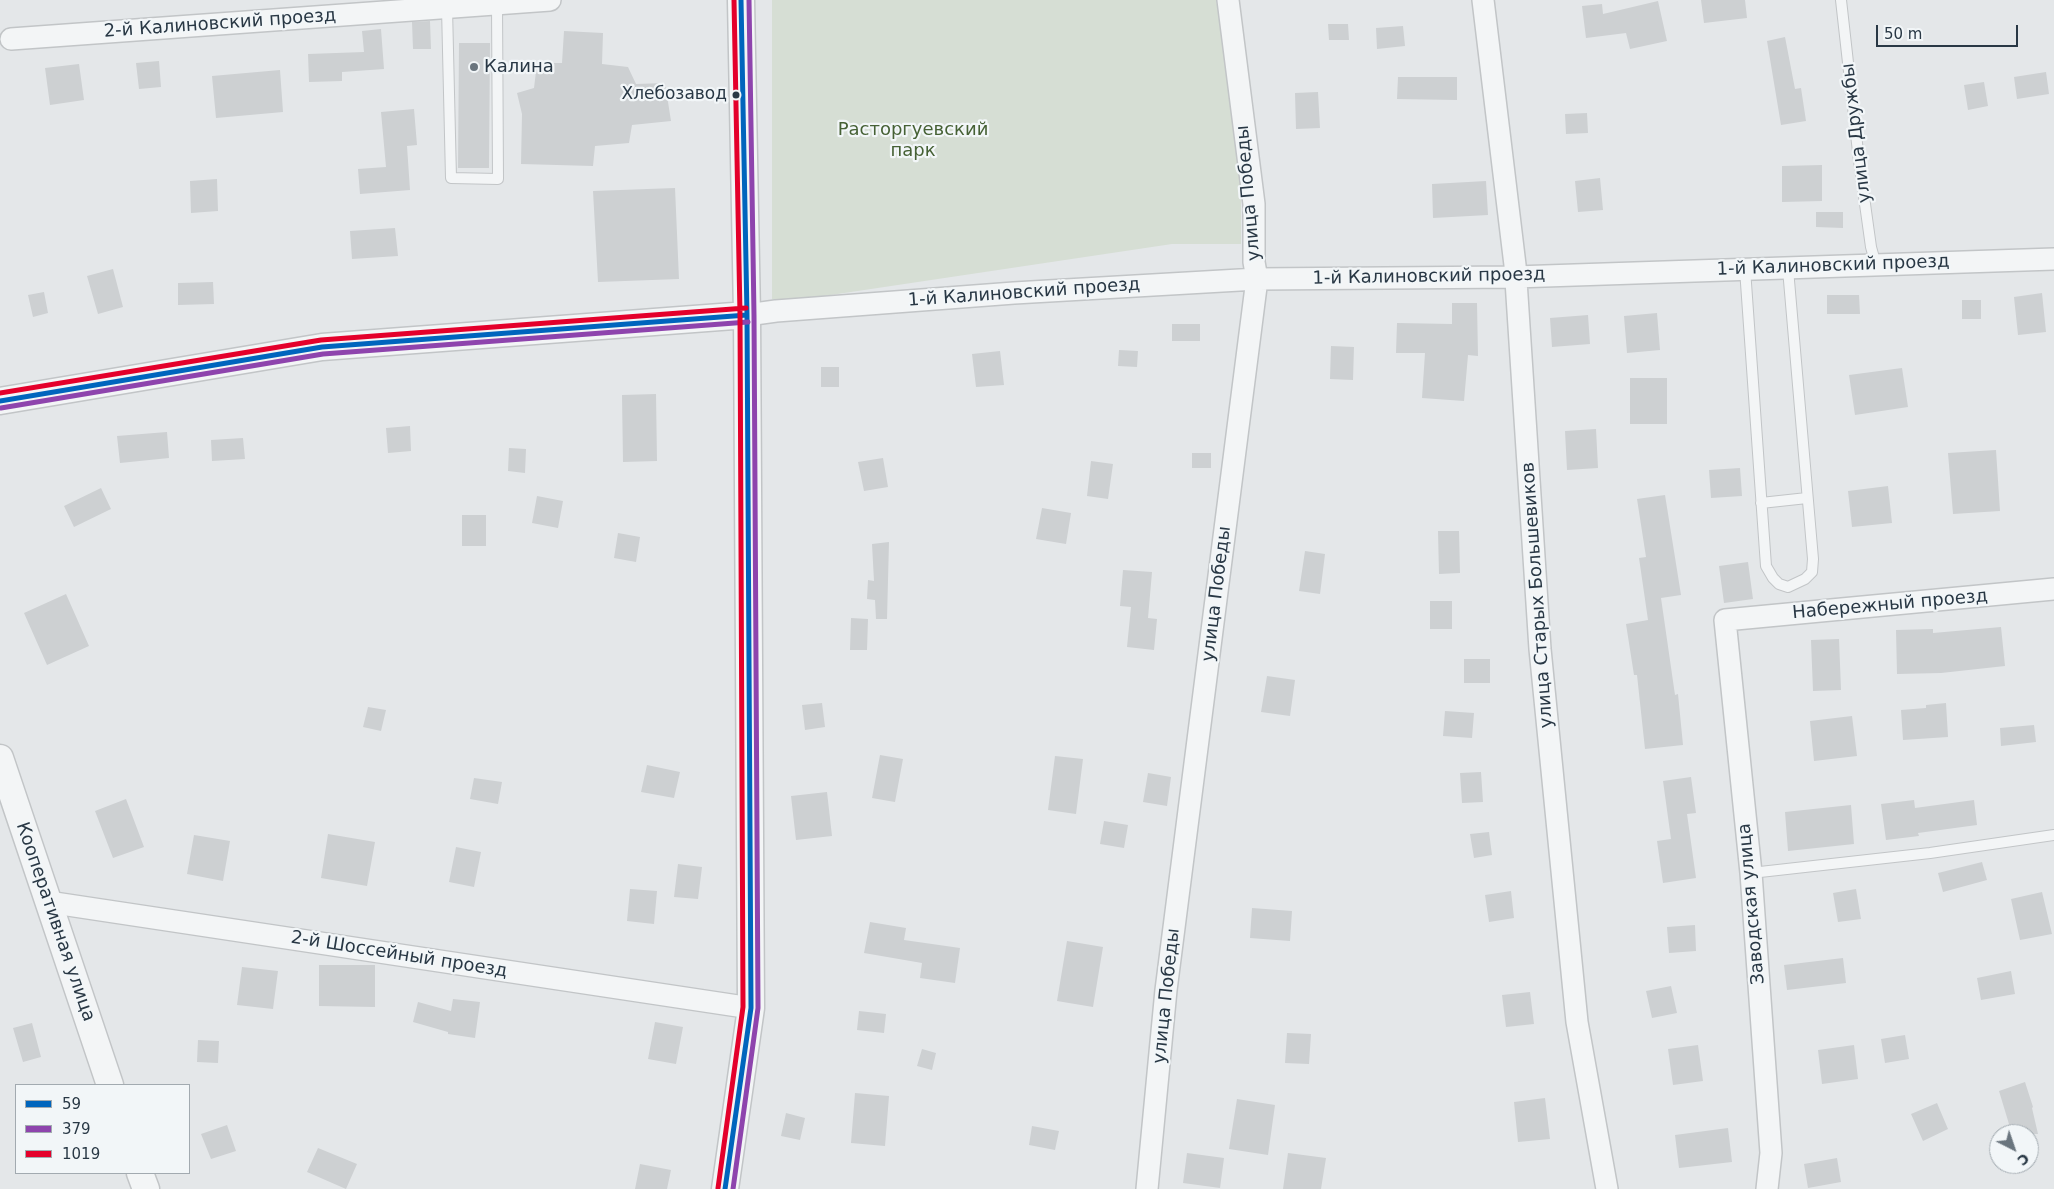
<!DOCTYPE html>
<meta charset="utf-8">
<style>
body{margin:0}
#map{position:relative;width:2054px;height:1189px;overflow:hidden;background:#e4e7e9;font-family:"DejaVu Sans",sans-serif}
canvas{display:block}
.legend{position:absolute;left:15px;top:1084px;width:175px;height:90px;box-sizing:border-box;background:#f2f6f8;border:1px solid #a2aab0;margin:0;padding:6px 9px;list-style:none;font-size:15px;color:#293845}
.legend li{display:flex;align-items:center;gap:10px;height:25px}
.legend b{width:25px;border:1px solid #a2aab0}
.north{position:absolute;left:1989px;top:1124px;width:50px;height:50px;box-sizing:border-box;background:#f2f6f8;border:1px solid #a2aab0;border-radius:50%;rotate:139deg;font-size:14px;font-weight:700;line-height:20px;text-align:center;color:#293845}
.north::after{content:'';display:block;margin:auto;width:18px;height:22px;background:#6a757e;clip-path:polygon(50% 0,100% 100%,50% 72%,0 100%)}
.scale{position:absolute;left:1876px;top:25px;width:142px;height:22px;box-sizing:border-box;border:2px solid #293845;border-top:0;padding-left:6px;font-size:15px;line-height:18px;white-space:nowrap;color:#293845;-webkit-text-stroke:4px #f2f6f8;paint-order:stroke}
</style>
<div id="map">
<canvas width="2054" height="1189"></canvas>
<ul class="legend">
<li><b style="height:6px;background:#0065bd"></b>59</li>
<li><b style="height:6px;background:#8e44ad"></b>379</li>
<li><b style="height:6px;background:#e4002b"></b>1019</li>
</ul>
<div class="north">С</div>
<div class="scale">50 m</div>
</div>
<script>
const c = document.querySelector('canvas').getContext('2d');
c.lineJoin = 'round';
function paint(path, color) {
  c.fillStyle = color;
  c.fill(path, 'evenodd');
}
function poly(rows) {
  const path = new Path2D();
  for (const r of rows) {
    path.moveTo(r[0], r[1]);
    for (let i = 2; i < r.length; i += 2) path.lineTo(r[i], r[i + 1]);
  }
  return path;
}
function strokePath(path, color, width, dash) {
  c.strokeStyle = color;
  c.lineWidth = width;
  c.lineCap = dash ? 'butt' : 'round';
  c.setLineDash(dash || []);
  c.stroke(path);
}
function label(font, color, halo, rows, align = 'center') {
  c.font = font + ' "DejaVu Sans",sans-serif';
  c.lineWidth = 4.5;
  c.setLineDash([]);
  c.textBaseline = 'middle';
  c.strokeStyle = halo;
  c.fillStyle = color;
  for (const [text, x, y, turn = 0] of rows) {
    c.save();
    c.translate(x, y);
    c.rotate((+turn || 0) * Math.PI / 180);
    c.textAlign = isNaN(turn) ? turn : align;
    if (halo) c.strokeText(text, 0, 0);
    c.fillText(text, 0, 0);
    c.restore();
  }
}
paint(poly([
 [772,0,1216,0,1232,88,1241,161,1241,244,1172,244,784,302,772,299]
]), '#d6ded4');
paint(poly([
 [1701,0,1745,0,1747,18,1704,23],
 [1658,1,1667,41,1630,49,1626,33,1586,38,1582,6,1602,4,1603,14],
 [430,21,431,49,413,49,412,22],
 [1328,24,1348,24,1349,40,1329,40],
 [1403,26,1405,46,1377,49,1376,28],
 [381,29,384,69,342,72,342,81,309,82,308,54,364,52,362,31],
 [564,31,603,33,602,64,628,67,636,84,665,83,671,121,632,125,629,143,595,146,593,166,521,164,522,114,517,93,534,88,537,63,562,63],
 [1785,37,1795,89,1801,88,1806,121,1781,125,1767,41],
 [459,43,490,43,489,168,458,168],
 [159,61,161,87,139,89,136,63],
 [79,64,84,100,50,105,45,68],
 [280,70,283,112,216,118,212,76],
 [2046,72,2049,94,2017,99,2014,77],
 [1398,77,1457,77,1457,100,1397,99],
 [1984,82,1988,106,1968,110,1964,85],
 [1318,92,1320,128,1296,129,1295,93],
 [414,109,417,145,407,146,410,190,360,194,358,169,386,167,381,112],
 [1587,113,1588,133,1566,134,1565,114],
 [1822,165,1822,201,1782,202,1782,166],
 [1600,178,1603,210,1578,212,1575,181],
 [217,179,218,211,191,213,190,181],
 [1486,181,1488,215,1433,218,1432,184],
 [675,188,679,279,598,282,593,191],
 [1816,212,1843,212,1843,228,1816,227],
 [395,228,398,256,352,259,350,231],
 [113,269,123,307,98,314,87,276],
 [213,282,214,304,178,305,178,283],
 [44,292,48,313,33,317,28,295],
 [2042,293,2046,332,2018,335,2014,297],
 [1827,295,1859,295,1860,314,1827,314],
 [1962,300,1981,300,1981,319,1962,319],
 [1452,303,1477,303,1478,356,1468,355,1464,401,1422,398,1425,353,1396,353,1397,323,1452,324],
 [1657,313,1660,350,1627,353,1624,316],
 [1588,315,1590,344,1552,347,1550,318],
 [1172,324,1200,324,1200,341,1172,341],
 [1331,346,1354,347,1353,380,1330,379],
 [1119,350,1138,351,1137,367,1118,366],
 [1000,351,1004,385,976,387,972,354],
 [821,367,839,367,839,387,821,387],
 [1902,368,1908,407,1855,415,1849,375],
 [1630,378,1667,378,1667,424,1630,424],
 [656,394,657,461,623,462,622,395],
 [410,426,411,451,388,453,386,428],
 [1596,429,1598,468,1567,470,1565,431],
 [167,432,169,458,120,463,117,436],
 [243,438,245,459,212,461,211,440],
 [509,448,526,449,525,473,508,471],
 [1996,450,2000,511,1953,514,1948,453],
 [1192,453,1211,453,1211,468,1192,468],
 [883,458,888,487,864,491,858,462],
 [1091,461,1113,464,1108,499,1087,496],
 [1740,468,1742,496,1711,498,1709,470],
 [1888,486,1892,523,1852,527,1848,491],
 [101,488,111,509,74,527,64,506],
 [1665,495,1681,595,1661,598,1675,695,1678,694,1683,745,1645,749,1637,675,1634,675,1626,624,1648,620,1639,558,1646,557,1637,499],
 [537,496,563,501,558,528,532,523],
 [1042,508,1071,513,1066,544,1036,539],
 [462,515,486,515,486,546,462,546],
 [1438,531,1459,531,1460,573,1439,574],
 [618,533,640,537,636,562,614,558],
 [889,542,887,619,876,619,875,600,867,599,868,580,874,581,872,544],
 [1305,551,1325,554,1320,594,1299,591],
 [1748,562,1753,599,1724,603,1719,566],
 [1123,570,1152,572,1148,618,1157,619,1154,650,1127,647,1131,607,1120,606],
 [66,594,89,646,47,665,24,613],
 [1430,601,1452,601,1452,629,1430,629],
 [851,618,868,619,867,650,850,650],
 [2001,627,2005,666,1941,673,1897,674,1896,630,1933,629,1933,633],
 [1839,639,1841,690,1813,691,1811,640],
 [1464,659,1490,659,1490,683,1464,683],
 [1267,676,1295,680,1290,716,1261,712],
 [822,703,825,727,805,730,802,705],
 [1946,703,1948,737,1903,740,1901,710,1926,708,1926,705],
 [368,707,386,710,381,731,363,727],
 [1445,711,1474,713,1472,738,1443,736],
 [1852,716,1857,756,1814,761,1810,721],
 [2034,725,2036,742,2001,746,2000,728],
 [880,755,903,759,895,802,872,798],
 [1055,756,1083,759,1076,814,1048,810],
 [647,765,680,772,674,798,641,792],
 [1481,772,1483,802,1462,803,1460,773],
 [1148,773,1171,777,1167,806,1143,802],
 [1691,777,1696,813,1687,814,1696,878,1663,883,1657,841,1671,839,1663,781],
 [474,778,502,782,498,804,470,799],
 [827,792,832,836,796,840,791,796],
 [126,799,144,847,113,858,95,811],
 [1914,800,1915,808,1974,800,1977,825,1918,833,1919,836,1886,840,1881,804],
 [1851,805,1854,844,1788,851,1785,812],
 [1104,821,1128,825,1124,848,1100,844],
 [1489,832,1492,855,1474,858,1470,834],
 [328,834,375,842,367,886,321,878],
 [194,835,230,841,223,881,187,874],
 [456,847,481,852,474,887,449,882],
 [1982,862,1987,880,1943,892,1938,873],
 [678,864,702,867,698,899,674,897],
 [630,889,657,891,654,924,627,921],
 [1856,889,1861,919,1838,922,1833,893],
 [1511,891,1514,918,1489,922,1485,895],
 [2042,892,2052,934,2020,940,2011,899],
 [1252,908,1292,911,1290,941,1250,938],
 [870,922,906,928,904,940,960,948,955,983,920,978,922,963,864,953],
 [1695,925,1696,951,1669,953,1667,927],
 [1067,941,1103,947,1093,1007,1057,1001],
 [1843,958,1846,983,1787,990,1784,965],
 [319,965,375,965,375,1007,319,1006],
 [242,967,278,971,273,1009,237,1005],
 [2011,971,2015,994,1981,1000,1977,978],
 [1671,986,1677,1013,1652,1018,1646,991],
 [1530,992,1534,1024,1506,1027,1502,995],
 [453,999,480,1002,475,1038,448,1034,448,1032,413,1022,418,1002,451,1011],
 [859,1011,886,1014,884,1033,857,1030],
 [655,1022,683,1027,676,1064,648,1059],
 [32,1023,41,1057,23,1062,13,1028],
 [1287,1033,1311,1034,1309,1064,1285,1063],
 [1905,1035,1909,1059,1885,1063,1881,1039],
 [198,1040,219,1041,218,1063,197,1062],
 [1698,1045,1703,1081,1673,1085,1668,1049],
 [1854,1045,1858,1079,1822,1084,1818,1050],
 [922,1049,936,1053,932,1070,917,1066],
 [2025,1082,2033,1107,2032,1108,2038,1134,2012,1134,1999,1091],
 [855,1093,889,1096,885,1146,851,1143],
 [1545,1098,1550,1139,1518,1142,1514,1102],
 [1237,1099,1275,1105,1268,1155,1229,1149],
 [1937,1103,1948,1129,1923,1141,1911,1114],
 [786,1113,805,1118,800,1140,781,1136],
 [227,1125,236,1151,211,1159,201,1134],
 [1032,1126,1059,1131,1055,1150,1029,1145],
 [1728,1128,1732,1162,1679,1168,1675,1135],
 [318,1148,357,1164,346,1189,307,1172],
 [1187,1153,1224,1158,1220,1188,1183,1183],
 [1288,1153,1326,1158,1321,1189,1283,1189],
 [1837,1158,1841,1182,1808,1188,1804,1164],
 [640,1164,671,1170,667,1189,635,1189]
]), '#cdd0d2');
const service = poly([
 [1841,0,1859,161,1871,247,1876,265],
 [447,8,451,178,498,179,497,4],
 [1745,269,1766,566,1773,578,1779,584,1788,587,1805,579,1812,572,1813,559,1788,269],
 [1761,503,1807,498],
 [1751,873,1930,853,2054,835]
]);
const minor = poly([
 [1483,0,1515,265,1540,649,1577,1022,1607,1189],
 [11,39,550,0],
 [747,315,776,311,1014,293,1257,279,1515,277,2054,259],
 [48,902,751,1008],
 [1147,1189,1166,990,1257,279,1254,262,1254,204,1228,0],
 [1767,1189,1771,1153,1751,873,1725,620,2054,589]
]);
const tertiary = poly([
 [0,401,322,347,747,315],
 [0,758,110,1085],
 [140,1173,146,1189],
 [725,1189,751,1008,747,315,741,0]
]);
strokePath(service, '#c2c5c7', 12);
strokePath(minor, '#c2c5c7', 24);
strokePath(tertiary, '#c2c5c7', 29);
strokePath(service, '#f3f5f6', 10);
strokePath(minor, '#f3f5f6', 21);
strokePath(tertiary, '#f3f5f6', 26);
strokePath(poly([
 [0,401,322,347,747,315],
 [725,1189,751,1008,747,315,741,0]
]), '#0065bd', 5);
strokePath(poly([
 [1,408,323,354,748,322],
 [733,1189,758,1008,754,315,749,0]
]), '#8e44ad', 5);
strokePath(poly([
 [0,393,321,340,746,308],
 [718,1188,743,1007,740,315,734,0]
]), '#e4002b', 5);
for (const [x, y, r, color] of [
 [474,67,5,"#6a757e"],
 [736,95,4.5,"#293845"]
]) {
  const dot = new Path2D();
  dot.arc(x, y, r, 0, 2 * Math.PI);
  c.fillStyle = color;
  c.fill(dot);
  strokePath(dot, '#f2f6f8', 2);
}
label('17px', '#293845', '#f2f6f8', [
 ["Хлебозавод",727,95]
], 'right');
label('18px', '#293845', '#f2f6f8', [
 ["2-й Калиновский проезд",220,24,-4],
 ["улица Дружбы",1857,133,-97],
 ["улица Победы",1249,193,-95],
 ["1-й Калиновский проезд",1833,266,-2],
 ["1-й Калиновский проезд",1429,277,-1],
 ["1-й Калиновский проезд",1024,293,-4],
 ["улица Победы",1217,594,-83],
 ["улица Старых Большевиков",1538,595,-94],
 ["Набережный проезд",1890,605,-5],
 ["Заводская улица",1752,904,-95],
 ["Кооперативная улица",55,922,71],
 ["2-й Шоссейный проезд",399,955,9],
 ["улица Победы",1167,996,-84]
]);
label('18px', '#293845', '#f2f6f8', [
 ["Калина",484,67]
], 'left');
label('18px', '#466135', '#f2f6f8', [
 ["Расторгуевский",913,130],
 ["парк",913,151]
]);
</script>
